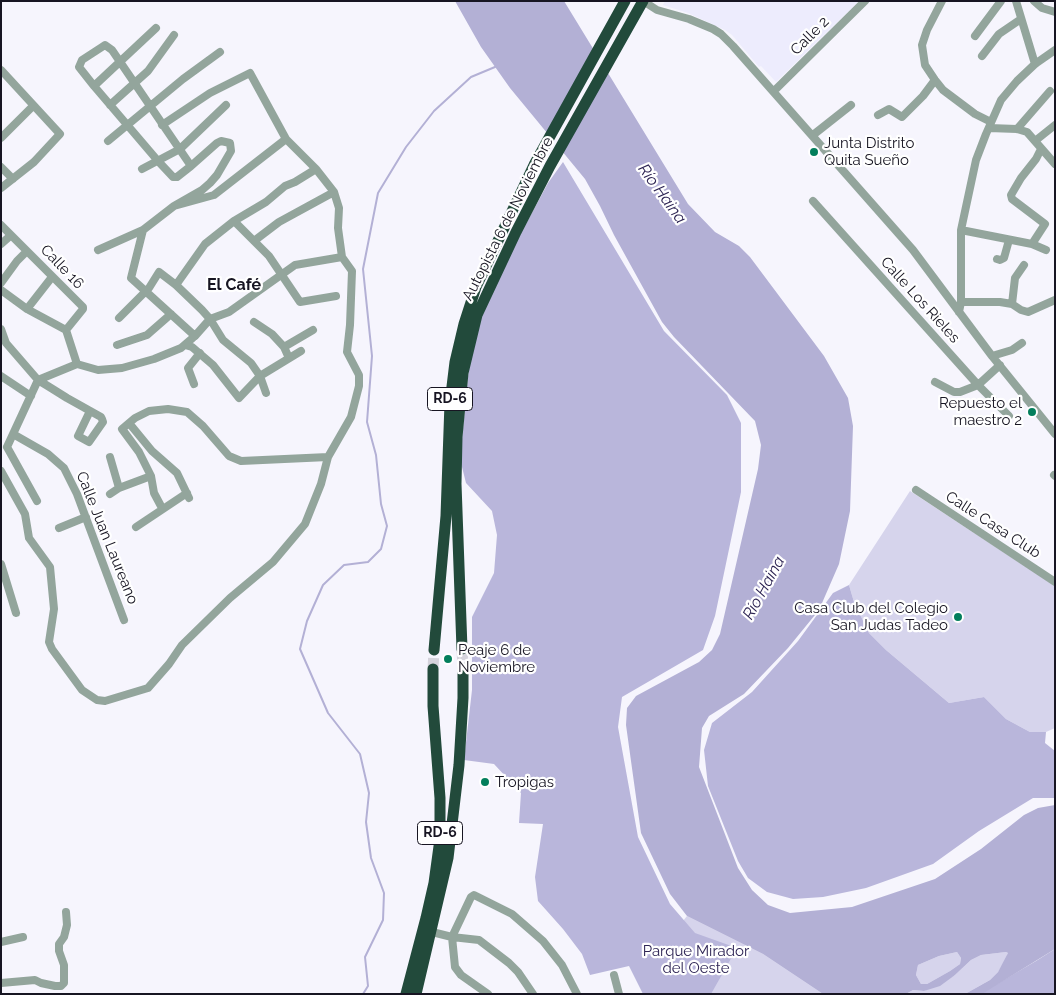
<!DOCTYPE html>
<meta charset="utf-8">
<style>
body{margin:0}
#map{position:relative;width:1056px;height:995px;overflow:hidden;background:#f6f5fd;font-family:Raleway,sans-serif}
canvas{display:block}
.frame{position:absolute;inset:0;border:2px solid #171522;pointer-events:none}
</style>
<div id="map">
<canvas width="1056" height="995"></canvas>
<div class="frame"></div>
</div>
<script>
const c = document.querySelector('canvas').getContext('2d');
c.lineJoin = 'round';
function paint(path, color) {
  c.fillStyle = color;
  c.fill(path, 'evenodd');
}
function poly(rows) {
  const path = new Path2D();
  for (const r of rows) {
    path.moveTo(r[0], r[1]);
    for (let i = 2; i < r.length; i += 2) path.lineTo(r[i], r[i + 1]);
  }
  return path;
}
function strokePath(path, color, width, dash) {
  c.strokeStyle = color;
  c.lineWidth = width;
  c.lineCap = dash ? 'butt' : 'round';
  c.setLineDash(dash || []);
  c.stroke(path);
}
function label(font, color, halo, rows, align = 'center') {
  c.font = font + ' Raleway,sans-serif';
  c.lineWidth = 4.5;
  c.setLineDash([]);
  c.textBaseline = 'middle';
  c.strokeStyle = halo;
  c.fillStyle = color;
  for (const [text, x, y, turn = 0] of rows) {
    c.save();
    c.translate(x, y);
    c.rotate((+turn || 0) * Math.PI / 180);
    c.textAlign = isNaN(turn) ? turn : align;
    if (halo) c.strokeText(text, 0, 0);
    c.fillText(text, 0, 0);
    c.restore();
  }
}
paint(poly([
 [665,1,859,1,776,82,761,66,759,67,732,35,725,30,688,13,663,5]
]), '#edecfd');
paint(poly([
 [910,491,1055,586,1055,728,1046,732,1030,732,1006,719,984,697,949,703,886,650,869,633,854,602,849,585],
 [687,916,763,954,823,994,665,994,651,960],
 [957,952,961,958,960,964,950,971,927,984,921,984,916,975,918,965,939,956],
 [1006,952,1008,953,1007,958,998,972,990,980,965,994,906,994,913,990,924,991,955,975,971,960,981,955]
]), '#d6d4ec');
paint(poly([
 [563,162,664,331,727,395,741,423,741,492,715,616,703,650,622,697,618,727,638,837,670,904,695,933,737,948,711,994,643,994,629,966,590,975,582,954,563,929,538,901,535,877,543,824,519,823,521,793,494,764,464,760,472,690,472,617,494,573,497,535,492,511,466,483,460,459,471,346,491,289,548,183],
 [849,585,854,602,869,633,886,650,949,703,984,697,1006,719,1030,732,1046,732,1045,743,1055,751,1055,798,1033,798,979,831,933,864,866,888,823,897,793,899,767,892,748,878,738,861,708,786,704,750,712,723,752,692,798,641,833,593],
 [1055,949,1055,994,980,994,1036,961]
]), '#b9b6db');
paint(poly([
 [455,1,564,1,688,204,715,232,739,246,750,257,824,356,848,398,853,426,850,511,839,564,819,610,788,648,744,694,709,716,702,728,699,767,738,868,752,890,768,905,790,913,852,907,935,879,981,849,1024,815,1038,808,1055,805,1055,949,982,994,965,994,990,980,998,972,1008,953,1006,952,981,955,971,960,955,975,940,986,924,991,913,990,906,994,823,994,763,954,687,916,670,894,641,833,626,725,627,708,636,696,699,662,712,650,720,634,758,469,761,445,755,421,674,337,662,322,614,235,600,206,585,179,510,88,481,47],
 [957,952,961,958,960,964,950,971,927,984,921,984,916,975,918,965,939,956]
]), '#b3b0d5');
paint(poly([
 [595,47,609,70,561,154,545,136]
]), '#f6f5fd');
strokePath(poly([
 [363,994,368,986,365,957,383,920,384,893,371,858,366,822,369,793,360,754,328,713,300,649,307,621,323,585,344,565,368,562,381,549,387,526,381,504,376,455,367,422,372,356,363,269,378,193,406,147,434,111,471,77,495,67]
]), '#b3b0d5', 2);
strokePath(poly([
 [462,649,463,668],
 [433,669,434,650]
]), '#d5d3dc', 11, [11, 5.5]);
strokePath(poly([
 [643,1,657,10,689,19,713,29,721,34,733,46,913,250,992,356,1055,434],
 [942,1,927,30,922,45,925,65,935,80,943,90,975,114,991,122],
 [1016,1,1035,64],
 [1034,1,1042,8,1055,12],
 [975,36,1001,1],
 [982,56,999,34,1021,19],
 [1,70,60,134,34,162,1,188],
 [94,86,156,28],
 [774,91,865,1],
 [110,105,148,71,174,35],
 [878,115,889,109,902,117,923,96,935,80],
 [989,128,1017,129,1027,132,1055,164],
 [1017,129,1050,91],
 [813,135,851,105],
 [1,138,33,106],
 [108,141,183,79,220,52],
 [1035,141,1055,125],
 [1,167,13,179],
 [142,169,180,149,226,105],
 [813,201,978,385,1009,416],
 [174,206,202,190,210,183,217,175,231,151,230,143,221,141,217,143,191,166,177,177,173,177,158,161,94,86,79,67,82,60,102,47,105,45,112,50,191,166],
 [234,221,269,256,300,302,336,296],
 [1,225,83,307,83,309,66,330],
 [961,230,1032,244,1046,250],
 [254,241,279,222,334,192],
 [1,244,9,237],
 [1032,244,1045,224,1012,199,1011,195,1021,178,1036,159,1041,149],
 [98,250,143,230],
 [997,259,1000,260,1004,258,1009,240],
 [1,283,17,261,27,251],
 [176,285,205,244,234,221,266,202,285,186,295,182,316,169],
 [1,290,27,309,66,330,77,364],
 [961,302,1000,302,1012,304,1021,310,1028,312,1055,300],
 [1012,304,1015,278,1024,265],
 [27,309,52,277],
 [959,312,961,302,961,230,976,160,986,134,1001,100,1017,81,1035,64,1055,50],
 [119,318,149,288,159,272,176,285,202,310,210,319,223,340,251,363,260,376,266,393],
 [254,322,272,334,284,347,289,358],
 [1,329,6,343,38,380,51,388,67,398,101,417,102,419,103,422,89,442,78,436,90,411],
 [195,336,131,278,143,230,174,206,214,195,286,139],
 [117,345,147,335,171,314],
 [185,345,192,347,213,365,239,398,260,376,301,351],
 [284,347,313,330],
 [992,356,1012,350,1022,343],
 [1,376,31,396],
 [935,382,954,392,960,392,978,385,1000,365],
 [194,384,188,368,200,353],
 [129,423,152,451,177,473,189,498],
 [13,434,48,454,64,468,77,494,124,620],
 [7,447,38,380,77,364,98,370,122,368,154,359,181,348,195,336,210,319,229,312,295,265,342,257],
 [7,447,37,501],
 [110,457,119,488],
 [1,471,25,514,29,538,50,567,54,609,49,642,52,649,82,690,97,700,105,701,148,688,169,664,182,645,230,598,273,562,305,524,321,484,328,457,351,417,359,386,359,375,347,352,350,325,352,271,342,257,338,228,339,208,334,192,316,169,286,139,250,73,210,93,162,125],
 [1054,475,1055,476],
 [916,490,1055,582],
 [110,494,119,488,151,476],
 [162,508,154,493,151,476,139,452,122,429,135,418,149,411,168,409,187,412,203,426,229,456,241,461,328,457],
 [136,527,187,493],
 [59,528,86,517],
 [1,564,16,613],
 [432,932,452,937,479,940,509,963,518,972,533,994],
 [1,942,23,937],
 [614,975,619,994],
 [1,983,35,980,41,983,55,986,61,986,64,983,64,965,59,951,59,944,64,937,67,925,66,912],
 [488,994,461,975,455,967,452,937,471,897,474,895,512,914,543,941,562,965,577,994]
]), '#93a59c', 8);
strokePath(poly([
 [462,649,456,484,457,437,463,373,477,315,516,232,550,166,643,1],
 [434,650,446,516,450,403,455,362,464,324,476,287,534,165,625,1],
 [406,994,426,918,434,883,440,839,440,798,433,706,433,669],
 [416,994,448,858,459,765,463,698,463,668]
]), '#224a3b', 11);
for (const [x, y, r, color] of [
 [814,152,5,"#037e5c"],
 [1032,412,5,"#037e5c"],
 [958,617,5,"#037e5c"],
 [448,659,5,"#037e5c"],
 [485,782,5,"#037e5c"]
]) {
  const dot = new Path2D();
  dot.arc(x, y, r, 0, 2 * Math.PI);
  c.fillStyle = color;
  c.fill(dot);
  strokePath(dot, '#fff', 2);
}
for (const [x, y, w] of [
 [450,399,45],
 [440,833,45]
]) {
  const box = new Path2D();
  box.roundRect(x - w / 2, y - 11.5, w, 23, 4);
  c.fillStyle = '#fff';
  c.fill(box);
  strokePath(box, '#171522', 1);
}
label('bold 14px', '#171522', null, [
 ["RD-6",450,399],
 ["RD-6",440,833]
]);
label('15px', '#171522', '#fff', [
 ["Calle 2",810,36,-45],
 ["Autopista 6 de Noviembre",508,219,-63],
 ["Calle 16",62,267,46],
 ["Calle Los Rieles",920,300,48],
 ["Calle Casa Club",993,525,33],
 ["Calle Juan Laureano",107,538,68]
]);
label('15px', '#171522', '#fff', [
 ["Junta Distrito",824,143],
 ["Quita Sueño",824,160],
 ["Repuesto el",1022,403,"right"],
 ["maestro 2",1022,420,"right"],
 ["Casa Club del Colegio",948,608,"right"],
 ["San Judas Tadeo",948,625,"right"],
 ["Peaje 6 de",458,650],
 ["Noviembre",458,667],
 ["Tropigas",495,782]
], 'left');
label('15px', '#2e2555', '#fff', [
 ["Parque Mirador",696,951],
 ["del Oeste",696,968]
]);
label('italic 16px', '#2c2352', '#fff', [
 ["Río Haina",662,194,54],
 ["Río Haina",764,588,-61]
]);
label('bold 16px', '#171522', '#fff', [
 ["El Café",234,285]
]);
</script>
